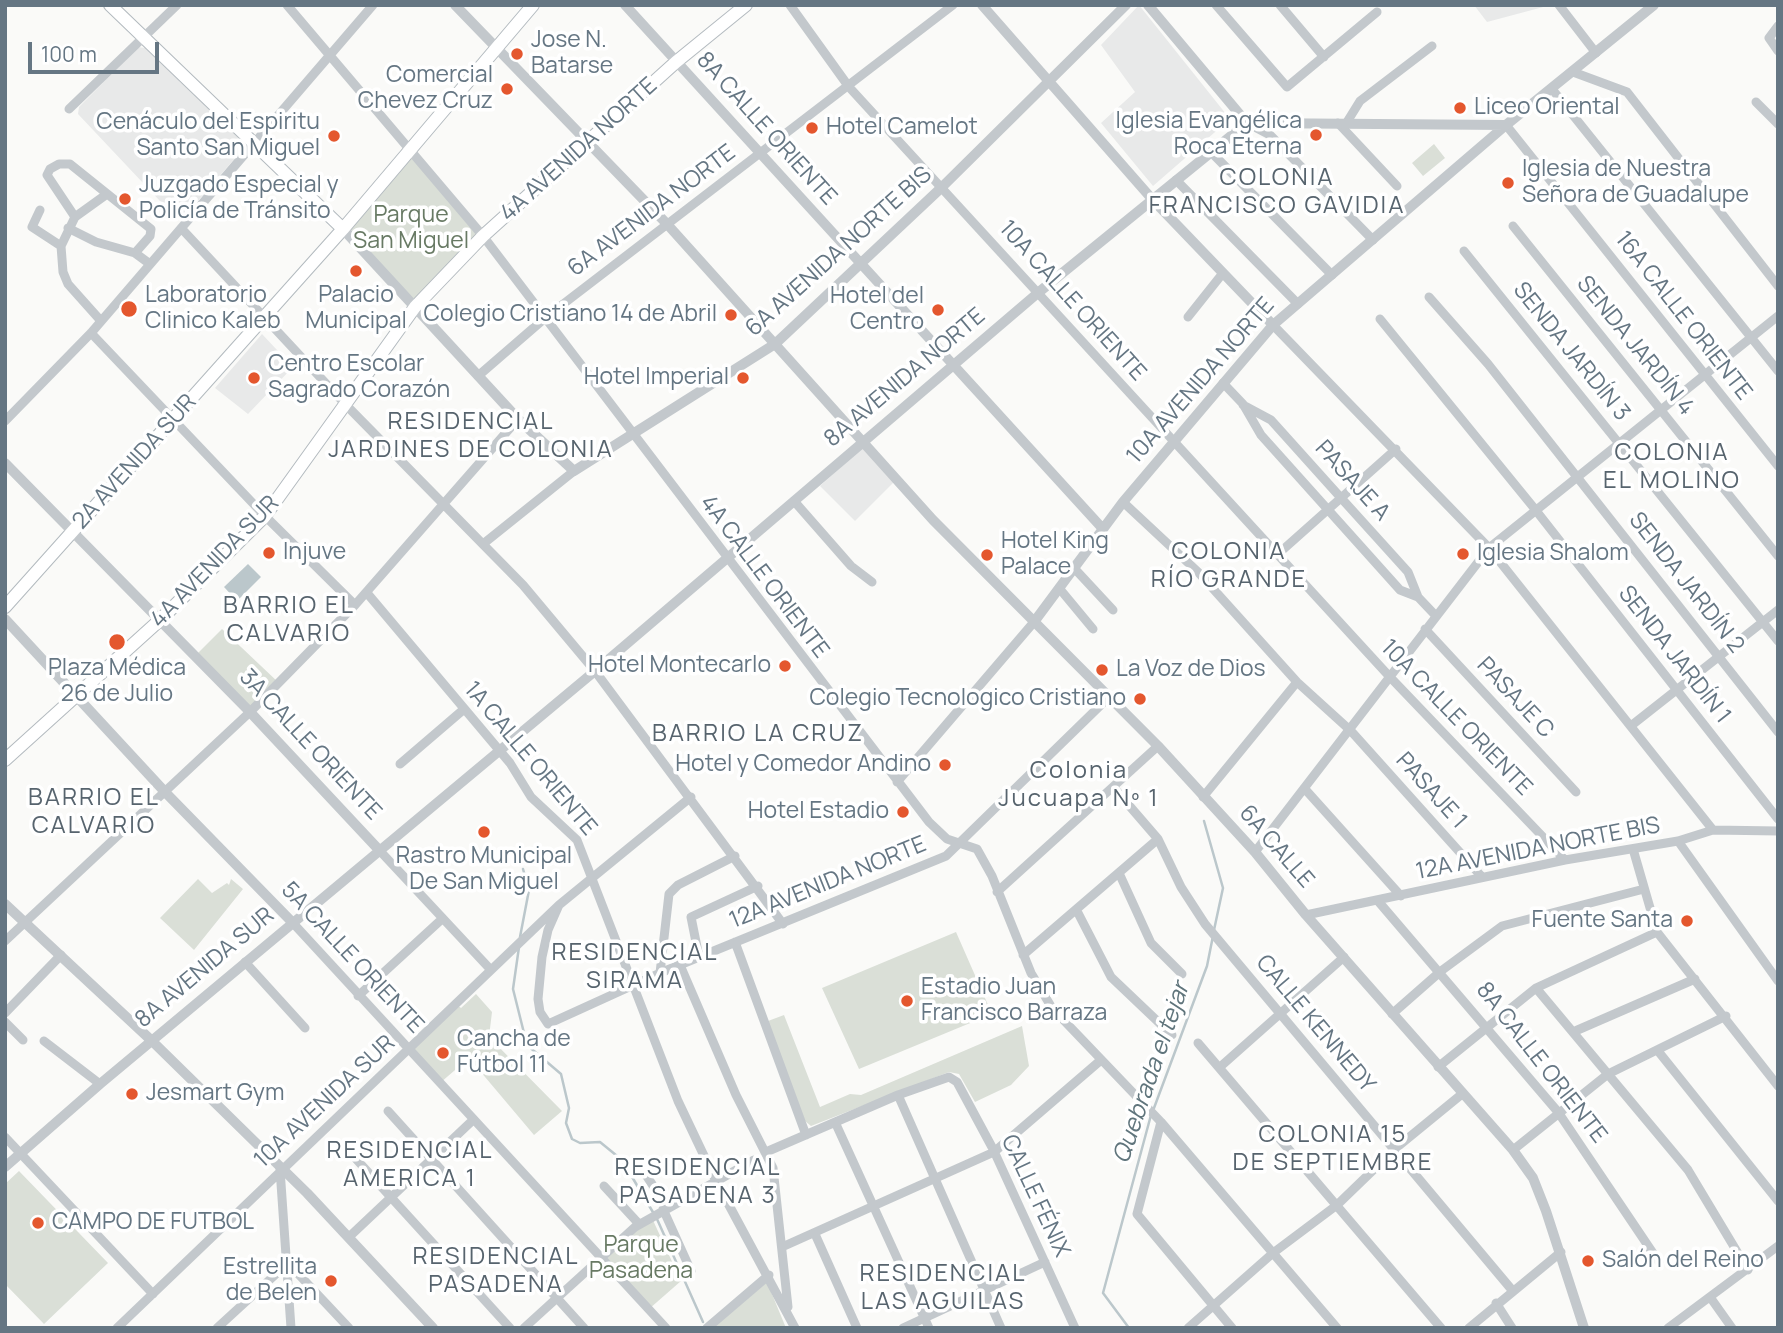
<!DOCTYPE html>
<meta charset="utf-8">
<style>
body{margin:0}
#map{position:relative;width:1783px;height:1333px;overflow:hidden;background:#fafaf8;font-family:Manrope,sans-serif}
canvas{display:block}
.frame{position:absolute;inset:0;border:7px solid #657683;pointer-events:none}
.scale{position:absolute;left:28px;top:42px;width:131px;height:32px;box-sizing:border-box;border:4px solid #657683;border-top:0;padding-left:9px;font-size:21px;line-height:24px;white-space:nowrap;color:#657683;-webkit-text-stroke:5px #fff;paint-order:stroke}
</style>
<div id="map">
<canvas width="1783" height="1333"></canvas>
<div class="frame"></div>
<div class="scale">100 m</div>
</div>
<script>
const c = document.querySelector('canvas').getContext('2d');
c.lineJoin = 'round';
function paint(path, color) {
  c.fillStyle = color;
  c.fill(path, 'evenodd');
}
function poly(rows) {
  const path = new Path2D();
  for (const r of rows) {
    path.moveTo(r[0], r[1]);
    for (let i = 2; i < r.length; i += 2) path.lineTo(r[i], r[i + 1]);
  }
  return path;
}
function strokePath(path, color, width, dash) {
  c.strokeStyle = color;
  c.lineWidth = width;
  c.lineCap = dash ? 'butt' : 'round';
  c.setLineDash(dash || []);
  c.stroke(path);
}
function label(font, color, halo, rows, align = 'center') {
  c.font = font + ' Manrope,sans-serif';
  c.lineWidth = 7;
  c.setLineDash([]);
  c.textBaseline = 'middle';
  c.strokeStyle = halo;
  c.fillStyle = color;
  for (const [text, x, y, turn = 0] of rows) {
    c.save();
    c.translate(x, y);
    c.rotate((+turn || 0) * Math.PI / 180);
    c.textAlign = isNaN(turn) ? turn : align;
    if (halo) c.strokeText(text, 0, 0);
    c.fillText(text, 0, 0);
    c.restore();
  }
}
paint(poly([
 [1139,5,1230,119,1153,186,1101,123,1135,92,1101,45],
 [1474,5,1547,5,1547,6,1487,22],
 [138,47,145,48,242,141,243,149,183,218,176,218,78,114,79,107],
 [262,334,293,367,248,414,215,388],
 [864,446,896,480,855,521,820,486]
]), '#e8e9e9');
paint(poly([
 [1434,144,1445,158,1423,176,1412,163],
 [411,149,483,236,415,307,343,229],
 [222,629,279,683,253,709,196,655],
 [198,879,212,893,227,883,229,885,231,879,243,889,194,950,160,918],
 [956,932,992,1014,859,1069,822,988],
 [476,994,492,1012,489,1037,562,1111,534,1135,469,1058,440,1083,409,1049,456,1004,461,1008],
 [784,1015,820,1107,850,1094,861,1095,1022,1026,1029,1066,1011,1085,975,1102,959,1074,949,1072,811,1126,805,1121,768,1021],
 [19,1171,108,1263,44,1324,5,1284,5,1184],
 [651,1216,681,1281,649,1309,602,1257],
 [767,1282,786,1328,713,1328]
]), '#dadfd7');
paint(poly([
 [248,564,261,577,237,601,224,587]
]), '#bbc7cb');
strokePath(poly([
 [1204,821,1223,888,1214,930],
 [520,937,529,890,523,869],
 [519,947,513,989,527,1045,561,1074,569,1108,566,1123,572,1139,580,1143,600,1142,622,1160,657,1219,703,1322],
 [1154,1108,1207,966,1213,936],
 [1129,1328,1103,1293,1151,1115]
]), '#bbc7cb', 2.5);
const secondary = poly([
 [110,5,343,229],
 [5,607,343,229,533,5],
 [5,760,161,619,265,516,415,307,483,236,676,62,746,5]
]);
strokePath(secondary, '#b3babf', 14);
strokePath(poly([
 [287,5,483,236,929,822,947,839,977,849,992,876,1031,973,1052,1008,1161,1122,1337,1328],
 [790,5,849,87,1389,676,1565,860],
 [1216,5,1287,87,1377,12],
 [1280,5,1324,57],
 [1559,5,1596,53],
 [1778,26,1769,38,1778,51],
 [1573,72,1627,92,1778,286],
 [1552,89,1778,371],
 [1756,102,1778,124],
 [69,109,177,5],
 [1347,122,1360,101,1432,46],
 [1338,123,1397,186],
 [1249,124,1270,135,1373,240],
 [1506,125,1778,466],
 [1211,152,1332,275],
 [1176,180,1298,304],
 [40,210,32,227,61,246],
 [75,217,47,175,50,169,59,164,70,164,151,229,150,236,135,253],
 [1513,226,1778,556],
 [68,228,96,242,135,253,150,264],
 [181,228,346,405,523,585,595,671,783,924],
 [1464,251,1778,641],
 [1429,297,1488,364,1778,732],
 [1188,317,1223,273],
 [1380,319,1534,508,1778,819],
 [101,321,68,284,63,272,61,246,75,217,107,194],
 [1273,325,1489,548,1713,830],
 [91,333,265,516,355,605],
 [478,376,545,318,953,5],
 [1223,383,1243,404,1261,435,1400,590,1418,597],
 [1243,405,1271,420,1342,499,1408,572,1418,597,1436,616],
 [5,421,91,333,373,5],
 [794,501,851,566,872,582],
 [1123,502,1198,572,1297,682,1351,731,1482,877],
 [483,544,574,471],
 [1278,554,1396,449],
 [1074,568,1113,610],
 [1059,588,1093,629],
 [367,593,510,763,531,797,577,840,678,1101,716,1181,795,1328],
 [1425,629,1576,792],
 [1632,725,1778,610],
 [400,764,463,710],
 [897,782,1034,622],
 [1114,788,1158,839,1181,887,1205,924,1512,1290],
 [1304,788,1401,896],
 [1203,797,1297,682],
 [1678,841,1778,981],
 [1633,849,1657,932,1778,1086],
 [380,851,491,970],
 [1255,852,1489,548,1778,316],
 [1119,873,1151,943,1182,974],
 [997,892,1158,746],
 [1378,901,1558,1112,1659,1262],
 [559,905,548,930,542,957,538,999,540,1012,548,1024,660,973,946,856,1109,697],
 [1077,911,1111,977,1172,1035],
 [1306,915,1565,860,1678,841,1713,830,1778,831],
 [292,922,666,1328],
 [5,941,250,712,355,605,518,419],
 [735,942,806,1135],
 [1023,955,1158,839],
 [699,957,691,917,758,886],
 [245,962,305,1028],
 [680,965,736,1095,773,1168,788,1307],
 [660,973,669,894,678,885,735,856],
 [1536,988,1688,1170,1748,1270],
 [358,996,442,919],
 [5,1013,61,955],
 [1392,1014,1441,971,1502,926,1644,889],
 [5,1022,23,1040],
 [1573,1032,1695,979],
 [44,1041,100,1084],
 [1198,1043,1441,1328],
 [1658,1051,1778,1201],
 [1220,1067,1344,957],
 [1438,1067,1536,988,1657,932],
 [898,1095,1001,1328],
 [388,1111,584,1328],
 [835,1122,929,1328],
 [1161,1122,1137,1214,1232,1328],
 [5,1137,153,1294],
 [347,1149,510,1328],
 [1513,1150,1608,1074,1726,1016],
 [766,1152,898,1095,949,1077,957,1082,993,1149,1075,1328],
 [280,1169,291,1328],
 [646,1175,667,1207],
 [604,1186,639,1224],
 [663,1209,691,1271],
 [815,1234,857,1328],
 [349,1237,473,1120],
 [782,1247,994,1152,1101,1060],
 [1710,1297,1732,1328],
 [1496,1303,1512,1328],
 [117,1328,559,905,691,797],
 [217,1328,288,1263,349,1328],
 [524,1328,635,1227,754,1160],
 [707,1328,769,1275],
 [903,1328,1045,1262],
 [1188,1328,1273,1253,1337,1205,1396,1148,1462,1094],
 [1469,1328,1561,1252],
 [1668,1328,1778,1246]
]), '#c3c8cc', 9);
strokePath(poly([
 [455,5,667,224,933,520,1158,746,1255,852,1306,915,1513,1150,1533,1178,1546,1211,1584,1328],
 [625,5,1103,529],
 [982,5,1152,199,1273,325],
 [1148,5,1247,123],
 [1247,123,1506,125],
 [343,229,518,419,574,471,775,344,941,188,1126,5],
 [5,463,250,712,380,851],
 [5,619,165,792,292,922],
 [1034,622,1123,502,1273,325,1506,125,1654,5],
 [5,904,152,1041,307,1193,433,1328],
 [5,1167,100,1084,595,671,1039,292,1247,123]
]), '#c3c8cc', 10);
strokePath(secondary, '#fff', 12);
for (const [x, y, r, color] of [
 [517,54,7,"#e4572e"],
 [507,89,7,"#e4572e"],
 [1460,108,7,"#e4572e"],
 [812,128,7,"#e4572e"],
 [1316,135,7,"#e4572e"],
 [334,136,7,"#e4572e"],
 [1508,183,7,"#e4572e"],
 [125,199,7,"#e4572e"],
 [356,271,7,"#e4572e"],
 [129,309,9,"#e4572e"],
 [938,310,7,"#e4572e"],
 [731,315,7,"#e4572e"],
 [254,378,7,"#e4572e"],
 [743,378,7,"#e4572e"],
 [269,553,7,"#e4572e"],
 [1463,554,7,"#e4572e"],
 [987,555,7,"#e4572e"],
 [117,642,9,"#e4572e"],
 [785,666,7,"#e4572e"],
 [1102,670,7,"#e4572e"],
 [1140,699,7,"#e4572e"],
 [945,765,7,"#e4572e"],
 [903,812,7,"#e4572e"],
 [484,832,7,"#e4572e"],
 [1687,921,7,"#e4572e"],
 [907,1001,7,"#e4572e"],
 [443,1053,7,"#e4572e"],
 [132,1094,7,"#e4572e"],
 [38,1223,7,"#e4572e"],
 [1588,1261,7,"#e4572e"],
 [331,1281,7,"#e4572e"]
]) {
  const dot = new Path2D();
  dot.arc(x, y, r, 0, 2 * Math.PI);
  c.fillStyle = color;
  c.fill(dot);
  strokePath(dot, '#fff', 2.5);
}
label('23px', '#657683', '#fff', [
 ["Jose N.",531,41],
 ["Batarse",531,67],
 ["Comercial",493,76,"right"],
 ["Chevez Cruz",493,102,"right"],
 ["Liceo Oriental",1474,108],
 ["Iglesia Evangélica",1302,122,"right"],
 ["Roca Eterna",1302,148,"right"],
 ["Cenáculo del Espiritu",320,123,"right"],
 ["Santo San Miguel",320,149,"right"],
 ["Hotel Camelot",826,128],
 ["Iglesia de Nuestra",1522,170],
 ["Señora de Guadalupe",1522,196],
 ["Juzgado Especial y",139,186],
 ["Policía de Tránsito",139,212],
 ["Laboratorio",145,296],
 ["Clinico Kaleb",145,322],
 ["Palacio",356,296,"center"],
 ["Municipal",356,322,"center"],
 ["Hotel del",924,297,"right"],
 ["Centro",924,323,"right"],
 ["Colegio Cristiano 14 de Abril",717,315,"right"],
 ["Centro Escolar",268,365],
 ["Sagrado Corazón",268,391],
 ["Hotel Imperial",729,378,"right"],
 ["Hotel King",1001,542],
 ["Palace",1001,568],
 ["Injuve",283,553],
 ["Iglesia Shalom",1477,554],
 ["Hotel Montecarlo",771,666,"right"],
 ["Plaza Médica",117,669,"center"],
 ["26 de Julio",117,695,"center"],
 ["La Voz de Dios",1116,670],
 ["Colegio Tecnologico Cristiano",1126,699,"right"],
 ["Hotel y Comedor Andino",931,765,"right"],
 ["Hotel Estadio",889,812,"right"],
 ["Rastro Municipal",484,857,"center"],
 ["De San Miguel",484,883,"center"],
 ["Fuente Santa",1673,921,"right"],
 ["Estadio Juan",921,988],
 ["Francisco Barraza",921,1014],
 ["Cancha de",457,1040],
 ["Fútbol 11",457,1066],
 ["Jesmart Gym",146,1094],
 ["CAMPO DE FUTBOL",52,1223],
 ["Salón del Reino",1602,1261],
 ["Estrellita",317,1268,"right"],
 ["de Belen",317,1294,"right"]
], 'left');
label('23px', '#657683', '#fff', [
 ["8A CALLE ORIENTE",766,129,48],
 ["4A AVENIDA NORTE",579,150,-42],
 ["6A AVENIDA NORTE",652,211,-37],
 ["6A AVENIDA NORTE BIS",839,252,-42],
 ["10A CALLE ORIENTE",1072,301,48],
 ["16A CALLE ORIENTE",1683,316,52],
 ["SENDA JARDÍN 4",1635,346,51],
 ["SENDA JARDÍN 3",1571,352,51],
 ["8A AVENIDA NORTE",905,378,-40],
 ["10A AVENIDA NORTE",1201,381,-49],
 ["2A AVENIDA SUR",135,462,-48],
 ["PASAJE A",1352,481,48],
 ["4A AVENIDA SUR",215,562,-46],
 ["4A CALLE ORIENTE",764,577,53],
 ["SENDA JARDÍN 2",1686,583,52],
 ["SENDA JARDÍN 1",1674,655,52],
 ["PASAJE C",1515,698,47],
 ["10A CALLE ORIENTE",1456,718,46],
 ["3A CALLE ORIENTE",310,745,47],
 ["1A CALLE ORIENTE",530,759,50],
 ["PASAJE 1",1431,791,48],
 ["6A CALLE",1276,847,49],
 ["12A AVENIDA NORTE BIS",1538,849,-11],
 ["12A AVENIDA NORTE",828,883,-22],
 ["5A CALLE ORIENTE",352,958,47],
 ["8A AVENIDA SUR",205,968,-40],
 ["CALLE KENNEDY",1315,1024,50],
 ["8A CALLE ORIENTE",1541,1063,52],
 ["10A AVENIDA SUR",325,1102,-43],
 ["CALLE FÉNIX",1035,1196,65]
]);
label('23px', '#687a64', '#fff', [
 ["Parque",411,216],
 ["San Miguel",411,242],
 ["Parque",641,1246],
 ["Pasadena",641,1272]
]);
c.letterSpacing = '2px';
label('24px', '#57646e', '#fff', [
 ["COLONIA",1277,178],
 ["FRANCISCO GAVIDIA",1277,206],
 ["RESIDENCIAL",471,422],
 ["JARDINES DE COLONIA",471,450],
 ["COLONIA",1672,453],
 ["EL MOLINO",1672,481],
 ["COLONIA",1229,552],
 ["RÍO GRANDE",1229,580],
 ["BARRIO EL",289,606],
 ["CALVARIO",289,634],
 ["BARRIO LA CRUZ",758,734],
 ["Colonia",1079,771],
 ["Jucuapa Nº 1",1079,799],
 ["BARRIO EL",94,798],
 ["CALVARIO",94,826],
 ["RESIDENCIAL",635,953],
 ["SIRAMA",635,981],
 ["COLONIA 15",1333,1135],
 ["DE SEPTIEMBRE",1333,1163],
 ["RESIDENCIAL",410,1151],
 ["AMERICA 1",410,1179],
 ["RESIDENCIAL",698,1168],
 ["PASADENA 3",698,1196],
 ["RESIDENCIAL",496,1257],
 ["PASADENA",496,1285],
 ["RESIDENCIAL",943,1274],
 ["LAS AGUILAS",943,1302]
]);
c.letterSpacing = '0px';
label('italic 24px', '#60757c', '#fff', [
 ["Quebrada el tejar",1152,1073,-71]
]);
</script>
